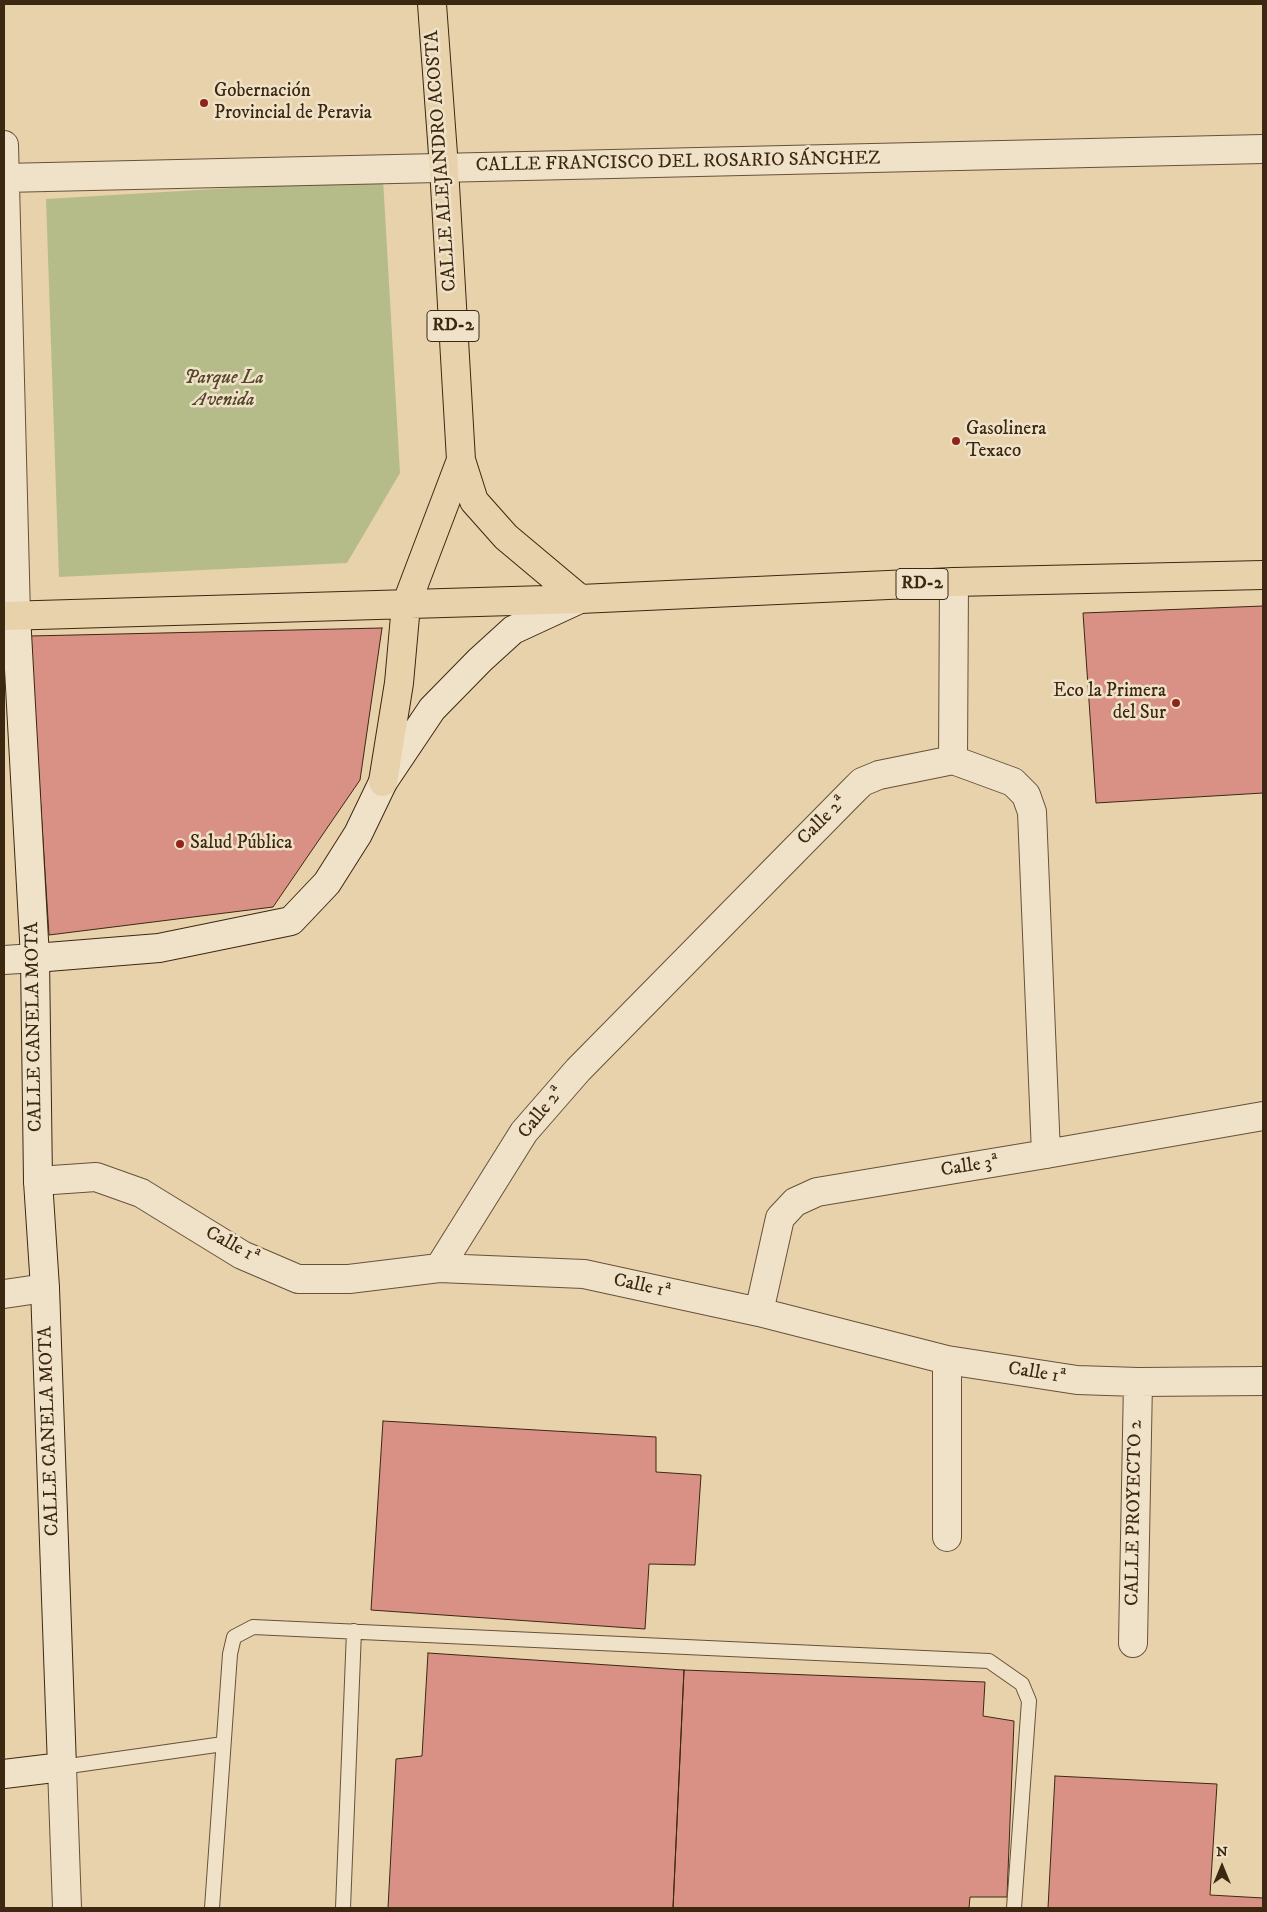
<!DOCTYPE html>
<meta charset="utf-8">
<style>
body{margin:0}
#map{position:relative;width:1267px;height:1912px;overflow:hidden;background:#e7d2ac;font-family:"IM FELL DW Pica",serif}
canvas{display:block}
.frame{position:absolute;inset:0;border:5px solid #3c2811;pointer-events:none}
.north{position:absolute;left:1197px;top:1842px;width:50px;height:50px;-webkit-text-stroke:4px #efe2c9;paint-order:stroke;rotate:0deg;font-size:14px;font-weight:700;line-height:20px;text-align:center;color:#3c2811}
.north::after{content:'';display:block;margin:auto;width:18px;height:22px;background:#3c2811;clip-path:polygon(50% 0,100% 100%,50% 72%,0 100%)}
</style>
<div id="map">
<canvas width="1267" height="1912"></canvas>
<div class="frame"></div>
<div class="north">N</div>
</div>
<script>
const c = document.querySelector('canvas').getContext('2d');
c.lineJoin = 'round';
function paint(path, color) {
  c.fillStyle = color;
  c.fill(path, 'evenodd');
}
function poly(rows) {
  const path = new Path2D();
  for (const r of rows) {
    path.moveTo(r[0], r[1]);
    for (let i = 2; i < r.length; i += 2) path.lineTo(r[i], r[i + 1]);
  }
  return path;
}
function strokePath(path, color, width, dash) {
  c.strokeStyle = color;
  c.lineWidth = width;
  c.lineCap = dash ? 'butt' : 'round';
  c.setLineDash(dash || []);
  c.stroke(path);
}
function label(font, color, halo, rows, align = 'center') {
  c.font = font + ' "IM FELL DW Pica",serif';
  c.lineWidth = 5;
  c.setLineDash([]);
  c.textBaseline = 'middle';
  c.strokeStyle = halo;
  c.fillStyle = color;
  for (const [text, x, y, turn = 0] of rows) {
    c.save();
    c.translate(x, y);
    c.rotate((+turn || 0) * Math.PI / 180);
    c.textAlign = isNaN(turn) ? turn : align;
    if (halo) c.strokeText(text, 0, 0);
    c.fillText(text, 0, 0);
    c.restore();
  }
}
paint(poly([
 [383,179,400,473,347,563,59,577,46,199]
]), '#b6bc89');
const building = poly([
 [1263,606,1263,793,1096,803,1083,613,1263,606],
 [382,628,360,780,273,907,49,935,30,636,382,628],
 [383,1421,656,1437,656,1472,701,1475,695,1565,649,1564,645,1629,371,1610,383,1421],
 [428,1653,684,1670,673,1908,388,1908,396,1759,422,1756,428,1653],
 [684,1670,985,1682,983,1716,1014,1721,1007,1897,970,1897,969,1908,673,1908,684,1670],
 [1055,1776,1217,1784,1210,1895,1263,1898,1263,1908,1048,1908,1055,1776]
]);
paint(building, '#d99185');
strokePath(building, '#3c2811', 1);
const lane = poly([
 [62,1767,223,1744],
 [212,1908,230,1654,234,1637,253,1627,989,1661,1022,1684,1029,1701,1014,1908],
 [343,1908,354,1631]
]);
const street = poly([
 [4,145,16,615],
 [4,178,1263,149],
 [953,760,954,582],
 [4,960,35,958],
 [38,1181,96,1177,141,1193,242,1255,298,1279,349,1279,439,1268,584,1274,759,1312,947,1360,1077,1380,1138,1382,1263,1381],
 [439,1268,524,1132,578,1070,849,795,862,782,879,775,953,760,1013,782,1026,795,1032,812,1046,1154],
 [4,1294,45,1288],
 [759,1312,780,1218,795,1202,817,1192,1046,1154,1263,1116],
 [947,1537,947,1360],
 [1133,1643,1138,1382],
 [62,1767,67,1908]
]);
const secondary = poly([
 [35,958,159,948,291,921,327,883,358,834,383,782,432,709,480,660,513,630,580,599],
 [4,1774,62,1767,45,1288,38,1181,35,958,16,615]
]);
const primary = poly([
 [432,4,444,168,461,460,474,501,506,537,580,599],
 [4,616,580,599,954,582,1263,575],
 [383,782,399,683,406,605,461,460]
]);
strokePath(lane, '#675238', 16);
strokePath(street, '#675238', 30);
strokePath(secondary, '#3c2811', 30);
strokePath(primary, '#3c2811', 30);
strokePath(lane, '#efe2c9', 14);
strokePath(street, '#efe2c9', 28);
strokePath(secondary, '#efe2c9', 28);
strokePath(primary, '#e7d2ac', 28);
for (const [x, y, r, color] of [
 [204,103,5,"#8f2418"],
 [956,441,5,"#8f2418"],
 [1176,703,5,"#8f2418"],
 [180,844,5,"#8f2418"]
]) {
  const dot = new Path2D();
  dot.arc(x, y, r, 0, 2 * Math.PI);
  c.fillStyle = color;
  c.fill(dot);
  strokePath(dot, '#efe2c9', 2);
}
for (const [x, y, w] of [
 [453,326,52],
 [922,584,52]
]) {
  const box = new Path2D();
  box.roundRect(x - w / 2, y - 15.5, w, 31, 4);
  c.fillStyle = '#efe2c9';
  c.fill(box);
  strokePath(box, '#3c2811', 1);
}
label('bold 18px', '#3c2811', null, [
 ["RD-2",453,326],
 ["RD-2",922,584]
]);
label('19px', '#3c2811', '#efe2c9', [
 ["Gobernación",214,92],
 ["Provincial de Peravia",214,114],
 ["Gasolinera",966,430],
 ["Texaco",966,452],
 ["Eco la Primera",1166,692,"right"],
 ["del Sur",1166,714,"right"],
 ["Salud Pública",190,844]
], 'left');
label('19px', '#3c2811', '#efe2c9', [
 ["CALLE ALEJANDRO ACOSTA",442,161,-94],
 ["CALLE FRANCISCO DEL ROSARIO SÁNCHEZ",678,163,-1],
 ["Calle 2ª",823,821,-45],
 ["CALLE CANELA MOTA",35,1027,-91],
 ["Calle 2ª",542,1113,-51],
 ["Calle 3ª",970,1167,-9],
 ["Calle 1ª",232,1246,28],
 ["Calle 1ª",642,1287,12],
 ["Calle 1ª",1037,1374,9],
 ["CALLE CANELA MOTA",50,1431,-92],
 ["CALLE PROYECTO 2",1135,1513,-89]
]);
label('italic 19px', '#544629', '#efe2c9', [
 ["Parque La",224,379],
 ["Avenida",224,401]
]);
</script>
